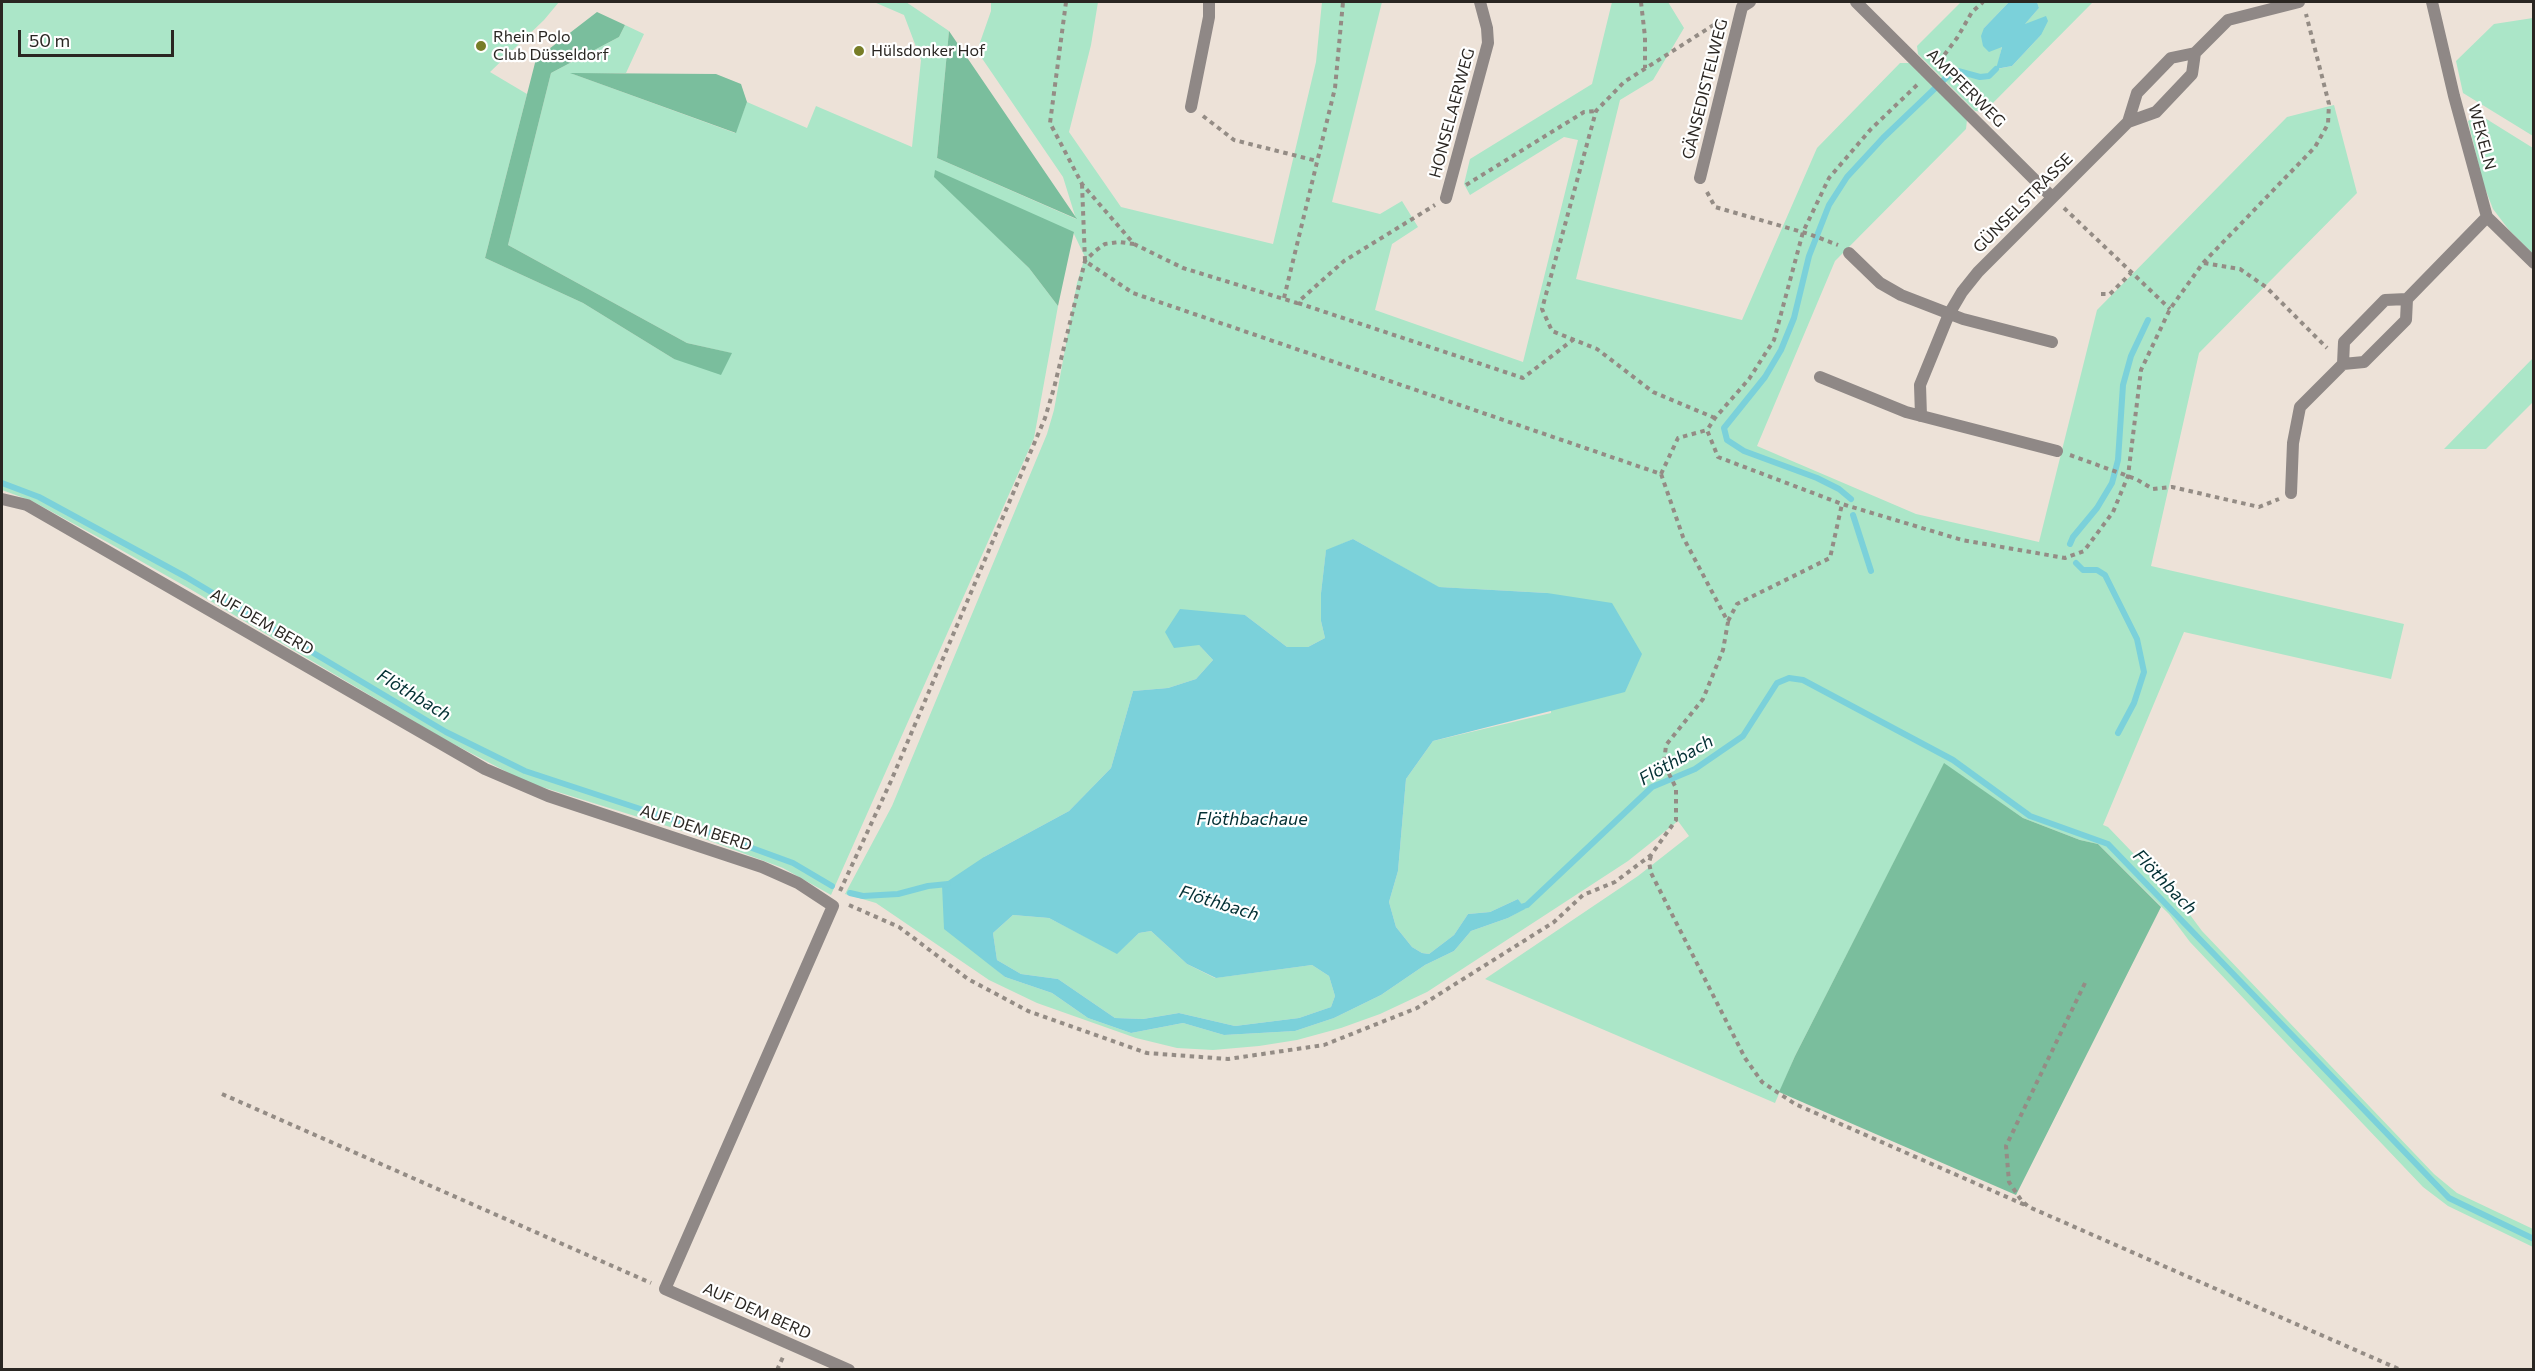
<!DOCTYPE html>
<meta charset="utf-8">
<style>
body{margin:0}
#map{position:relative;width:2535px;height:1371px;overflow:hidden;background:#ede2d8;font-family:Commissioner,sans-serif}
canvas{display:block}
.frame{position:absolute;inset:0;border:3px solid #2a2622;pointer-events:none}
.scale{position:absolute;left:18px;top:30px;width:156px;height:27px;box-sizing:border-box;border:3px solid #2a2622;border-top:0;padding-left:8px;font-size:18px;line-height:21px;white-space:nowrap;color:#2a2622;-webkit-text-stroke:4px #fff;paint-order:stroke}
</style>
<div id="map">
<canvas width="2535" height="1371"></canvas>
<div class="frame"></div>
<div class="scale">50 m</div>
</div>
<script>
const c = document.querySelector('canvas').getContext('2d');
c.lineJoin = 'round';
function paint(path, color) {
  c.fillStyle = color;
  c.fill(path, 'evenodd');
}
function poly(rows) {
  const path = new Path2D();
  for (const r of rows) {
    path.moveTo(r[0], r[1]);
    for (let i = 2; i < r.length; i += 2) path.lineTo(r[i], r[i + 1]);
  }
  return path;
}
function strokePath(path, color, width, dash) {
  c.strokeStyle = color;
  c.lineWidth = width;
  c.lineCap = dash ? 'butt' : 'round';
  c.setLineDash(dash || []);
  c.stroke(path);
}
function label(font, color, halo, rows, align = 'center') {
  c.font = font + ' Commissioner,sans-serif';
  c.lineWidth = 4.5;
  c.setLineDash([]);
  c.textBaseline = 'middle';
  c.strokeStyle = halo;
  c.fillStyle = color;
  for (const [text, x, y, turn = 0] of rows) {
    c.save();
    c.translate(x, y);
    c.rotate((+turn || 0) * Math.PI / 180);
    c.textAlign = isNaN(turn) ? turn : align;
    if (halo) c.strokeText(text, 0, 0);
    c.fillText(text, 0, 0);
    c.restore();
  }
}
paint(poly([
 [2,2,559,2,544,20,490,72,527,94,485,258,583,303,674,359,731,353,687,343,508,245,551,73,619,37,625,25,644,34,626,73,573,74,735,133,747,102,807,128,816,106,912,147,921,60,904,15,874,2,906,2,949,31,937,158,1076,219,1063,177,977,51,991,11,991,2,1098,2,1091,45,1069,132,1121,207,1273,244,1316,62,1322,2,1382,2,1332,202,1380,214,1402,201,1418,227,1392,244,1375,310,1523,362,1578,140,1564,137,1470,195,1464,184,1470,159,1592,84,1612,2,1668,2,1684,28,1653,80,1620,100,1576,279,1742,320,1817,148,1900,63,1909,63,1967,120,1966,129,1835,261,1757,446,1916,514,2039,542,2097,310,2287,117,2334,105,2357,193,2199,353,2151,566,2404,624,2391,679,2184,632,2103,825,2108,827,2182,904,2202,931,2434,1174,2457,1193,2533,1229,2533,1247,2448,1206,2423,1187,2190,942,2169,914,2098,844,2080,840,2023,818,1944,764,1795,1056,1775,1103,1485,979,1638,876,1689,836,1678,821,1628,861,1427,992,1380,1014,1341,1028,1297,1040,1259,1046,1213,1050,1177,1048,1136,1038,1037,1003,989,980,876,903,845,894,892,806,1047,434,1054,410,1077,283,1085,257,1073,232,935,177,1029,268,1058,306,1034,438,831,895,783,868,686,832,526,782,444,739,190,589,107,542,32,501,2,490],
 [1353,539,1438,587,1547,593,1551,713,1433,741,1406,779,1398,871,1389,902,1396,927,1412,947,1422,953,1429,954,1454,935,1468,914,1490,912,1518,899,1524,909,1508,918,1471,931,1454,951,1425,965,1381,995,1334,1018,1295,1031,1224,1035,1183,1023,1131,1033,1088,1018,1052,993,1005,977,977,953,984,857,1069,811,1111,768,1133,691,1168,688,1196,679,1213,660,1199,645,1245,615,1287,647,1308,647,1325,638,1321,621,1321,593,1326,551],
 [1961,2,2009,2,1984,28,2002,46,1997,69,2012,66,2041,35,2024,25,2039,8,2037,2,2093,2,1984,112,1975,111,1918,54,1917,46],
 [2533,18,2534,18,2533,136,2463,93,2456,61,2494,24],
 [2480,115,2533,148,2533,254,2509,230,2493,209,2483,183,2468,121],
 [2533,358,2533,402,2486,449,2444,449],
 [1013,915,1049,918,1117,953,1139,933,1151,931,1187,964,1215,978,1312,965,1329,976,1335,996,1331,1007,1299,1018,1235,1026,1179,1013,1143,1019,1115,1018,1058,979,1021,974,997,960,993,933]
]), '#abe6c8');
paint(poly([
 [597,12,625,25,619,37,551,73,508,245,687,343,732,353,721,375,674,359,583,303,485,258,536,59],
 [949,31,1077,219,937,158],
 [570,73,716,74,741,84,747,102,736,133],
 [935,170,1074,232,1058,306,1029,268,934,177],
 [1944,763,2023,818,2080,840,2098,844,2161,907,2016,1195,1779,1092,1795,1056]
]), '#7abe9d');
paint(poly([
 [2009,2,2037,2,2039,8,2025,24,2046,16,2048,21,2041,35,2012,66,1996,69,2002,47,1989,52,1983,46,1981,36,1984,28],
 [1353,539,1439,587,1547,593,1612,603,1642,654,1625,692,1433,741,1406,779,1398,871,1389,902,1396,927,1412,947,1422,953,1429,954,1454,935,1468,914,1490,912,1518,899,1525,909,1508,918,1471,931,1454,951,1425,965,1381,995,1334,1018,1295,1031,1224,1035,1183,1023,1131,1033,1088,1018,1052,993,1005,977,944,929,942,885,984,857,1069,811,1111,768,1133,691,1168,688,1196,679,1213,660,1199,645,1174,648,1165,632,1180,609,1245,615,1287,647,1308,647,1325,638,1321,621,1321,593,1326,550],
 [1013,915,1049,918,1117,954,1139,933,1151,931,1187,964,1216,978,1312,965,1329,976,1335,996,1331,1007,1299,1018,1235,1026,1179,1013,1143,1019,1115,1018,1058,979,1021,974,997,960,993,933]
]), '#7bd1da');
strokePath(poly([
 [2,483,39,497,186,577,446,732,525,771,689,825,793,863,832,886],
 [1851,499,1839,489,1817,478,1744,451,1727,440,1724,428,1765,377,1781,350,1794,318,1809,256,1829,205,1847,177,1883,138,1950,74,1958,71,1980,77,1989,76,1996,69],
 [1853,515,1871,571],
 [2070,544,2073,537,2097,508,2112,483,2118,460,2123,385,2131,356,2148,320],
 [2076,563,2083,570,2097,570,2105,575,2137,639,2144,672,2134,703,2118,733],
 [850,893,863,896,898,894,928,886,948,884],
 [1518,908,1527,905,1652,787,1695,769,1743,736,1777,683,1789,678,1803,680,1953,760,2030,816,2108,844,2449,1198,2534,1239]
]), '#7bd1da', 6);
strokePath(poly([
 [1066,2,1050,123,1082,184,1134,244,1183,268,1297,303,1344,261,1435,205],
 [1641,2,1645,37,1645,68],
 [1939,62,1957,38,1972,12,1983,2],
 [1917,85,1871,129,1829,178,1803,232,1774,340,1749,379,1715,418,1707,430,1718,457,1842,504,1962,540,2065,558,2084,551,2113,512,2128,476,2141,370,2170,309,2203,263,2315,147,2328,124,2329,104,2306,14],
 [1203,116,1234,140,1317,161],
 [1466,185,1584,112,1596,111],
 [1707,192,1715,207,1809,234,1838,245],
 [2064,208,2170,309],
 [2204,263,2240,269,2266,287,2327,348],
 [2101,294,2110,294,2131,273],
 [1284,298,1335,88,1343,2],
 [1298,303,1523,378,1574,339],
 [1715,418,1653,392,1597,349,1552,331,1542,309,1596,111,1624,82,1723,19],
 [2070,455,2136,479,2153,489,2172,487,2259,507,2279,499],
 [1661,474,1678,438,1707,430],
 [1728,621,1737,604,1830,558,1842,504],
 [1651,856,1649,862,1651,873,1745,1058,1762,1082,1795,1104,2025,1205],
 [840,891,891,781,1045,418,1054,388,1085,261,1095,251,1105,244,1119,242,1134,244],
 [849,905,899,927,968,979,1028,1011,1147,1053,1228,1059,1324,1045,1417,1008,1554,922,1583,895,1615,882,1651,855,1676,820,1676,788,1664,764,1666,745,1703,699,1723,650,1728,622,1683,537,1661,474,1133,293,1085,261,1082,184],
 [2085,983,2006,1146,2009,1182,2021,1200,2029,1207,2401,1370],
 [222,1094,651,1283],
 [777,1370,783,1357]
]), '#948c85', 4, [4.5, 4.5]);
strokePath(poly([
 [1856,2,2052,197],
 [2432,2,2454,96,2487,217,2534,263],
 [1191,107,1209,17,1209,2],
 [2128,122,2156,112,2192,74,2195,53],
 [1700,178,1742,7,1750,2],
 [1446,198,1488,43,1487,28,1480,2],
 [1849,253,1880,283,1901,295,1963,319,2052,342],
 [2343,364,2344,342,2385,300,2407,299,2487,217],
 [1820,377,1906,412,2057,451],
 [1921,416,1920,385,1949,314,1962,292,1978,272,2128,122,2137,93,2171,58,2195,53,2228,20,2299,2],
 [2291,493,2293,443,2300,407,2343,364,2364,362,2406,320,2407,299],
 [2,499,27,505,485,769,548,796,762,867,798,883,833,906,665,1289,849,1370]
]), '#8f8886', 12);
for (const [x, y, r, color] of [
 [481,46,6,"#777d27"],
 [859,51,6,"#777d27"]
]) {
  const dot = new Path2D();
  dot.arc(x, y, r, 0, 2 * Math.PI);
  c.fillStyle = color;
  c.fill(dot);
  strokePath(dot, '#fff', 2);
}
label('16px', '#2a2622', '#fff', [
 ["Rhein Polo",493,37],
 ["Club Düsseldorf",493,55],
 ["Hülsdonker Hof",871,51]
], 'left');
label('16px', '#2a2622', '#fff', [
 ["AMPFERWEG",1966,88,45],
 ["GÄNSEDISTELWEG",1705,89,-76],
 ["HONSELAERWEG",1452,113,-75],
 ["WEKELN",2482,137,75],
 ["GÜNSELSTRASSE",2023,203,-45],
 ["AUF DEM BERD",262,622,30],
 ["AUF DEM BERD",696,828,18],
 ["AUF DEM BERD",757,1311,24]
]);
label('italic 18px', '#033034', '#fff', [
 ["Flöthbach",414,695,31],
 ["Flöthbach",1676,760,-30],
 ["Flöthbachaue",1252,819],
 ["Flöthbach",2165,882,46],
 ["Flöthbach",1219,903,17]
]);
</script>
